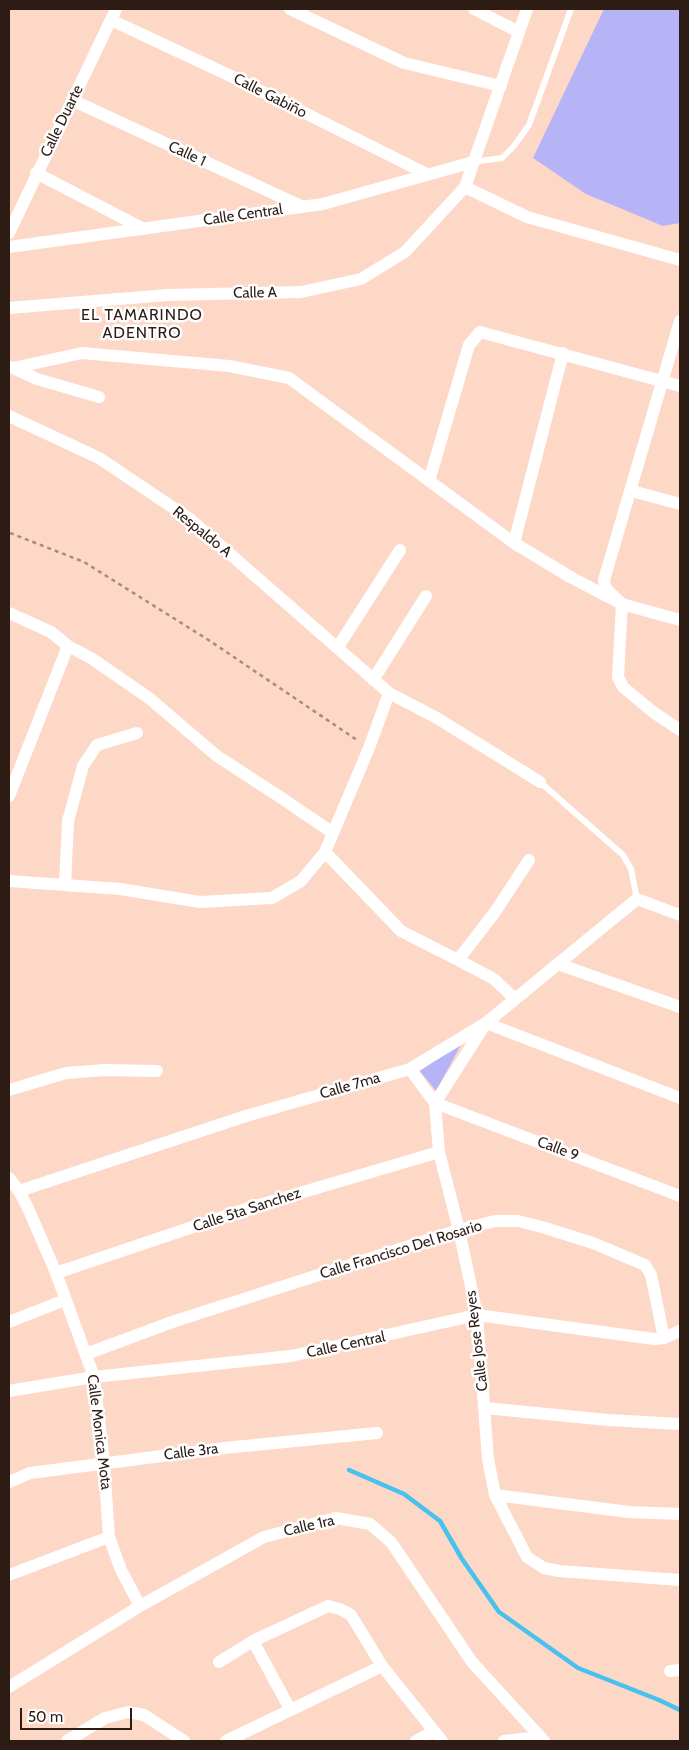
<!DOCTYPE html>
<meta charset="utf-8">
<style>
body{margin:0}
#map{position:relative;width:689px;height:1750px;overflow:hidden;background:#fdd8c7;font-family:Cabin,sans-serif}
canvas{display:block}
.frame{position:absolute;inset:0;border:10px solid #2c1c14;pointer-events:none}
.scale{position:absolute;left:20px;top:1708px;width:112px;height:22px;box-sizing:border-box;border:2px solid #2c1c14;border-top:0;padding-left:6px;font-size:15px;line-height:18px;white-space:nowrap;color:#2c1c14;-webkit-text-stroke:4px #fff;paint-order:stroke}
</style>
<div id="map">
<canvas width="689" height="1750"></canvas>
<div class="frame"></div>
<div class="scale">50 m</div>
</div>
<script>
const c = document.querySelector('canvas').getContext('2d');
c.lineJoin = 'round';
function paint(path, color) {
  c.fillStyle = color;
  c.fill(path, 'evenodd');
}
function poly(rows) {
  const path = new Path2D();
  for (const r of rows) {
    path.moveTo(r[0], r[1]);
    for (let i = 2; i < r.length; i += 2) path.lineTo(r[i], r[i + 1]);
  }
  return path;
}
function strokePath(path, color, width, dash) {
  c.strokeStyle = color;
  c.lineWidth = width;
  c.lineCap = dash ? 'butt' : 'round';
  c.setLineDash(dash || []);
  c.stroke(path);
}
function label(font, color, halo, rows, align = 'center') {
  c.font = font + ' Cabin,sans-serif';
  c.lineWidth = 5;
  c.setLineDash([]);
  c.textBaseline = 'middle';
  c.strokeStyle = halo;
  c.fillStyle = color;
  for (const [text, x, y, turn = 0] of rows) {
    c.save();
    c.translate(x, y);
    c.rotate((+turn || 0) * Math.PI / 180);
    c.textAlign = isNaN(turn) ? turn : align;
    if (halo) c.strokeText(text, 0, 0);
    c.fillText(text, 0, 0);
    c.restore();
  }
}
paint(poly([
 [604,9,680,9,680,223,663,226,586,194,533,158],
 [463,1041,436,1091,420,1071]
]), '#b6b3f7');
strokePath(poly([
 [349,1470,404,1494,440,1521,462,1559,499,1612,578,1668,659,1700,680,1710]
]), '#47c2ee', 4.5);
strokePath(poly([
 [10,533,84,562,210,641,357,740]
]), '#a88c7e', 2.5, [4, 4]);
strokePath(poly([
 [473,162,502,158,514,146,529,125,571,9],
 [540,782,623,855,631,869,637,899]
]), '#fff', 6);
strokePath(poly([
 [290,9,404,63,501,86],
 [474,9,519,32],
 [111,20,235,78,427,174],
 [72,100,303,207],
 [36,173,144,229],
 [465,187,527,217,680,260],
 [9,233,116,9],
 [9,247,323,204,473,162],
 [9,308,167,295,301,292,361,279,405,252,465,187,527,9],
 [680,321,604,580,605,586,608,591,622,604,618,677,623,687,653,712,680,730],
 [11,367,37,379,99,397],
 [13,368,82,353,229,366,289,378,514,543,572,578,622,604,680,620],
 [9,416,99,458,190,519,389,693,437,718,540,782],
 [429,481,469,345,480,332,680,386],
 [632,491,680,504],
 [514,543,563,353],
 [9,613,51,632,68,646,9,796],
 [68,646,91,658,149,698,217,756,283,799,333,833],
 [338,647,400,550],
 [373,680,426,596],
 [325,852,401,931,458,960],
 [9,881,120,889,200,902,272,898,301,881,325,852,369,748,389,693],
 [65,885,68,821,83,766,97,745,137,733],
 [558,964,680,1007],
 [515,999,494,979,458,960,495,912,529,860],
 [410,1069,435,1103,439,1152,459,1230,477,1315,488,1459,495,1495,527,1557,544,1568,559,1571,680,1580],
 [9,1090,66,1073,105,1070,157,1071],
 [680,1098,486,1023,435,1103,680,1196],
 [9,1178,19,1191,28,1208,56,1273,94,1377,104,1463,109,1537,121,1570,140,1606],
 [19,1191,246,1116,410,1069,486,1023,637,899,680,915],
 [56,1273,249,1208,439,1152],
 [9,1322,65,1300],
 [86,1354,175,1321,459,1230,495,1221,518,1221,542,1227,593,1243,645,1265,651,1275,664,1338],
 [9,1391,94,1377,291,1356,477,1315,654,1339,664,1338,680,1331],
 [485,1408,608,1420,680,1424],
 [9,1482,30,1473,224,1448,377,1433],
 [495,1495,629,1512,680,1514],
 [9,1575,109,1537],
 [253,1641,290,1709],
 [219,1662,253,1641,328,1606,340,1609,351,1615,382,1666,442,1741],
 [670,1671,680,1670],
 [9,1687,140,1606,264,1537,336,1518,370,1524,391,1542,472,1662,544,1741],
 [67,1741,105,1718,128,1712,144,1715,184,1741],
 [226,1741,382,1666],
 [416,1741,434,1731],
 [504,1741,540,1737]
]), '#fff', 12);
label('15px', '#2c1c14', '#fff', [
 ["Calle Gabiño",270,96,27],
 ["Calle Duarte",62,121,-64],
 ["Calle 1",187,154,25],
 ["Calle Central",243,215,-8],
 ["Calle A",255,293,-1],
 ["Respaldo A",202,532,39],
 ["Calle 7ma",350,1086,-16],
 ["Calle 9",558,1149,21],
 ["Calle 5ta Sanchez",247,1210,-18],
 ["Calle Francisco Del Rosario",401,1250,-17],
 ["Calle Jose Reyes",477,1341,-97],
 ["Calle Central",346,1345,-12],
 ["Calle Monica Mota",99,1432,83],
 ["Calle 3ra",191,1452,-7],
 ["Calle 1ra",309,1526,-13]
]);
c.letterSpacing = '1px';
label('16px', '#2c1c14', '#fff', [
 ["EL TAMARINDO",142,315],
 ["ADENTRO",142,333]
]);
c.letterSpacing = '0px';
</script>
